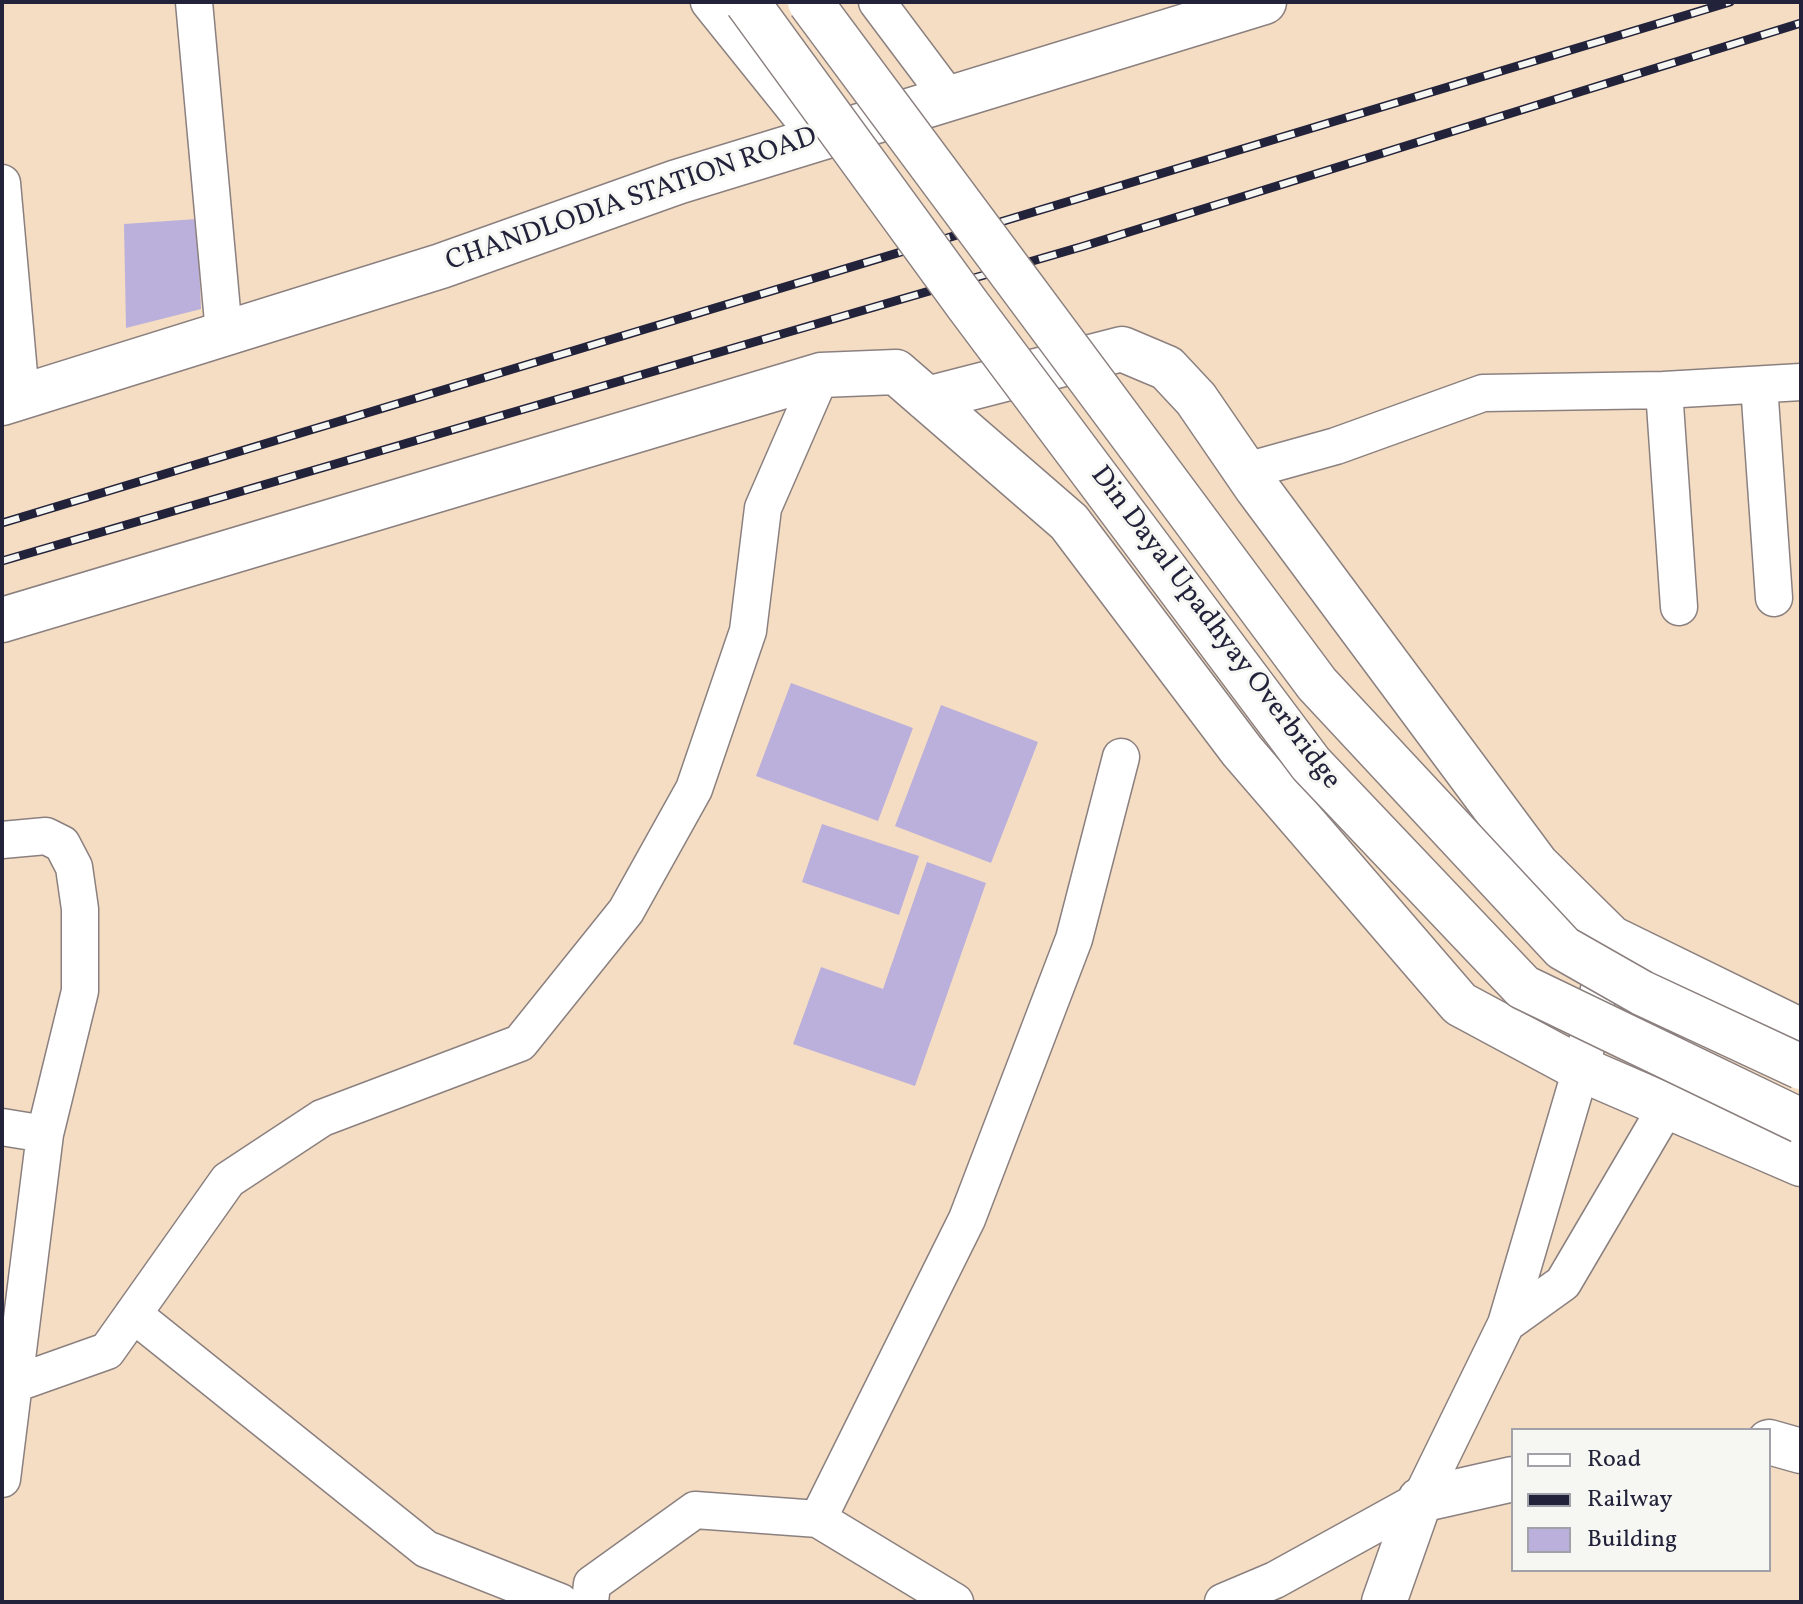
<!DOCTYPE html>
<style>
body{margin:0}
#map{position:relative;width:1803px;height:1604px;overflow:hidden;background:#f4ddc3;font-family:Vollkorn,serif}
canvas{display:block}
.frame{position:absolute;inset:0;border:4px solid #22223b;pointer-events:none}
.legend{position:absolute;left:1511px;top:1428px;width:260px;height:144px;box-sizing:border-box;background:#f6f6f2;border:2px solid #a1a1a9;margin:0;padding:10px 14px;list-style:none;font-size:24px;color:#22223b}
.legend li{display:flex;align-items:center;gap:16px;height:40px}
.legend b{width:40px;border:2px solid #a1a1a9}
</style>
<div id="map">
<canvas width="1803" height="1604"></canvas>
<div class="frame"></div>
<ul class="legend">
<li><b style="height:10px;background:#fff"></b>Road</li>
<li><b style="height:10px;background:#22223b"></b>Railway</li>
<li><b style="height:22px;background:#bbafdb"></b>Building</li>
</ul>
</div>
<script>
const c = document.querySelector('canvas').getContext('2d');
c.lineJoin = 'round';
function paint(path, color) {
  c.fillStyle = color;
  c.fill(path, 'evenodd');
}
function poly(rows) {
  const path = new Path2D();
  for (const r of rows) {
    path.moveTo(r[0], r[1]);
    for (let i = 2; i < r.length; i += 2) path.lineTo(r[i], r[i + 1]);
  }
  return path;
}
function strokePath(path, color, width, dash) {
  c.strokeStyle = color;
  c.lineWidth = width;
  c.lineCap = dash ? 'butt' : 'round';
  c.setLineDash(dash || []);
  c.stroke(path);
}
function label(font, color, halo, rows, align = 'center') {
  c.font = font + ' Vollkorn,serif';
  c.lineWidth = 6;
  c.setLineDash([]);
  c.textBaseline = 'middle';
  c.strokeStyle = halo;
  c.fillStyle = color;
  for (const [text, x, y, turn = 0] of rows) {
    c.save();
    c.translate(x, y);
    c.rotate((+turn || 0) * Math.PI / 180);
    c.textAlign = isNaN(turn) ? turn : align;
    if (halo) c.strokeText(text, 0, 0);
    c.fillText(text, 0, 0);
    c.restore();
  }
}
paint(poly([
 [197,219,201,309,126,328,124,224],
 [791,683,913,728,878,821,756,776],
 [941,705,1038,742,991,863,895,826],
 [822,824,919,856,899,915,802,882],
 [927,862,986,883,915,1086,793,1044,821,967,883,989]
]), '#bbafdb');
const street = poly([
 [194,2,224,333],
 [709,2,819,139],
 [877,2,949,98],
 [2,183,21,396],
 [1759,385,1774,598],
 [1664,390,1679,607],
 [1246,471,1336,446,1483,393,1664,390,1801,382],
 [2,840,46,836,62,844,74,867,80,909,80,991,45,1134],
 [2,1127,45,1134,2,1479],
 [133,1314,426,1549,560,1602],
 [1506,1324,1563,1283,1667,1106],
 [2,1382,14,1384,107,1351,228,1180,322,1118,520,1043,626,911,694,789,748,631,763,508,821,375],
 [818,1519,967,1219,1074,939,1121,757],
 [590,1602,592,1584,695,1510,818,1519,955,1602],
 [1223,1602,1275,1580,1420,1500,1506,1324,1581,1069,1609,945]
]);
const secondary = poly([
 [927,399,1122,349,1167,368,1196,399,1257,488,1537,865,1611,938,1801,1031],
 [2,403,441,266,677,182,1264,2],
 [2,620,821,375,896,372,1069,522,1242,751,1460,1004,1581,1069,1801,1164],
 [1769,1442,1801,1451],
 [1384,1602,1420,1500,1513,1479]
]);
strokePath(street, '#8b807f', 39);
strokePath(secondary, '#8b807f', 47);
strokePath(street, '#fff', 36);
strokePath(secondary, '#fff', 44);
const rail = poly([
 [2,523,1730,2],
 [2,561,1084,246,1801,23]
]);
strokePath(rail, '#22223b', 9);
strokePath(rail, '#f6f6f2', 6, [18]);
const secondaryBridge = poly([
 [747,2,967,304,1311,764,1523,987,1801,1121],
 [810,2,1317,684,1563,948,1642,993,1801,1067]
]);
strokePath(secondaryBridge, '#8b807f', 47, []);
strokePath(secondaryBridge, '#fff', 44);
label('28px', '#22223b', '#f6f6f2', [
 ["CHANDLODIA STATION ROAD",632,201,-19],
 ["Din Dayal Upadhyay Overbridge",1214,629,53]
]);
</script>
